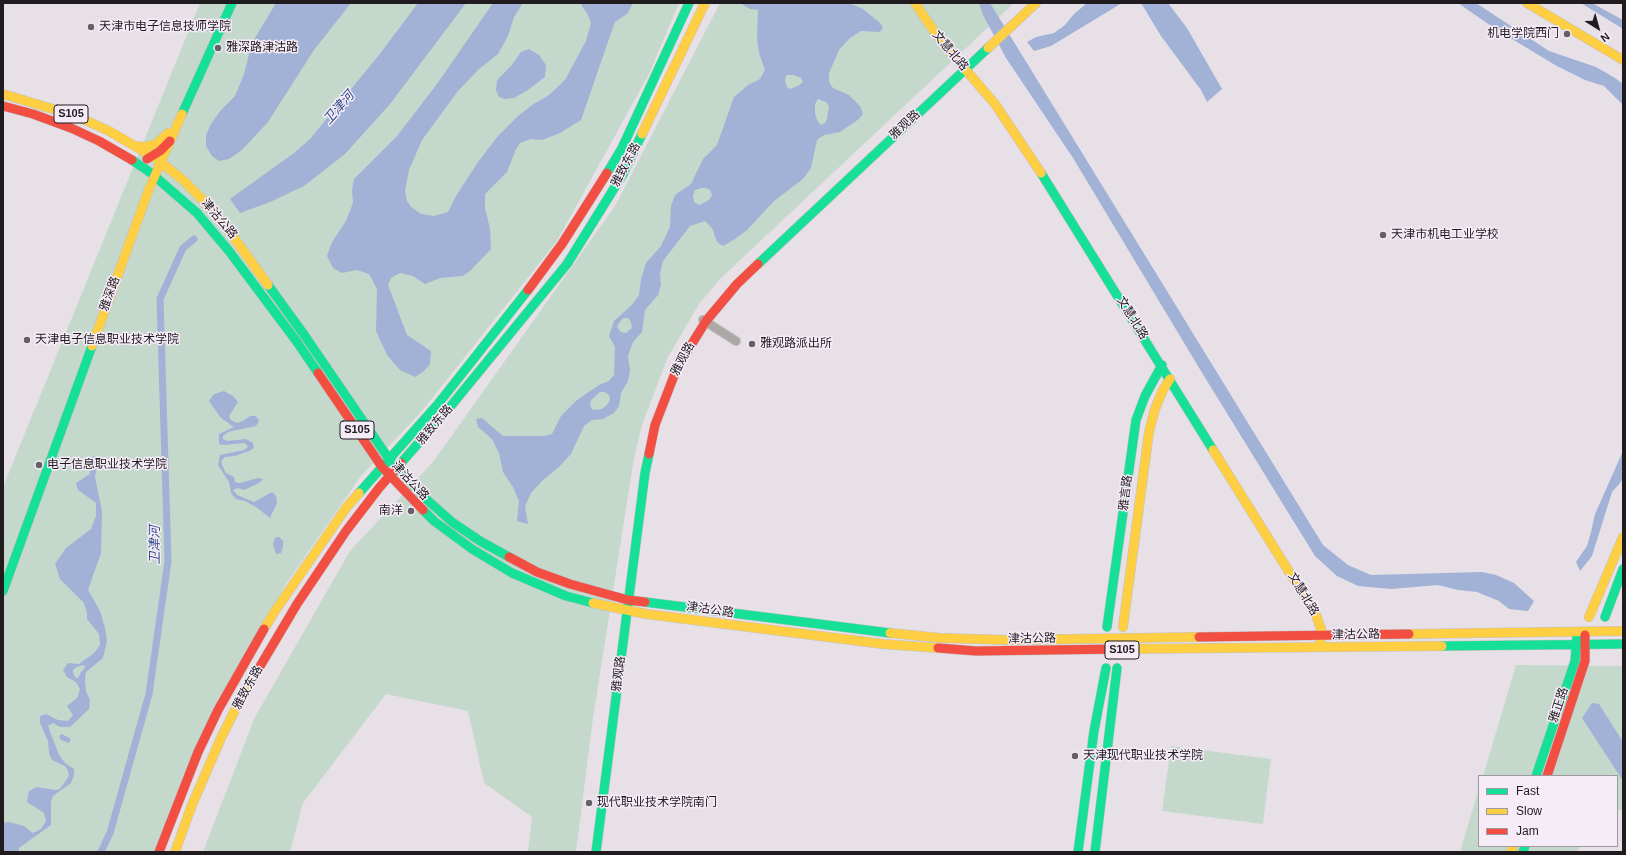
<!DOCTYPE html>
<meta charset="utf-8">
<style>
body{margin:0}
#map{position:relative;width:1626px;height:855px;overflow:hidden;background:#e7e1e7;font-family:Arial,sans-serif}
canvas{display:block}
.frame{position:absolute;inset:0;border:4px solid #1f1b1f;pointer-events:none}
.legend{position:absolute;left:1478px;top:775px;width:140px;height:72px;box-sizing:border-box;background:#f6ecf8;border:1px solid #a098a1;margin:0;padding:5px 7px;list-style:none;font-size:12px;color:#1f1b1f}
.legend li{display:flex;align-items:center;gap:8px;height:20px}
.legend b{width:20px;border:1px solid #a098a1}
.north{position:absolute;left:1578px;top:8px;width:40px;height:40px;-webkit-text-stroke:3px #f6ecf8;paint-order:stroke;rotate:143deg;font-size:11px;font-weight:700;line-height:16px;text-align:center;color:#1f1b1f}
.north::after{content:'';display:block;margin:auto;width:14px;height:18px;background:#1f1b1f;clip-path:polygon(50% 0,100% 100%,50% 72%,0 100%)}
</style>
<div id="map">
<canvas width="1626" height="855"></canvas>
<div class="frame"></div>
<ul class="legend">
<li><b style="height:5px;background:#16e098"></b>Fast</li>
<li><b style="height:5px;background:#ffcf43"></b>Slow</li>
<li><b style="height:5px;background:#f24e42"></b>Jam</li>
</ul>
<div class="north">N</div>
</div>
<script>
const c = document.querySelector('canvas').getContext('2d');
c.lineJoin = 'round';
function paint(path, color) {
  c.fillStyle = color;
  c.fill(path, 'evenodd');
}
function poly(rows) {
  const path = new Path2D();
  for (const r of rows) {
    path.moveTo(r[0], r[1]);
    for (let i = 2; i < r.length; i += 2) path.lineTo(r[i], r[i + 1]);
  }
  return path;
}
function strokePath(path, color, width, dash) {
  c.strokeStyle = color;
  c.lineWidth = width;
  c.lineCap = dash ? 'butt' : 'round';
  c.setLineDash(dash || []);
  c.stroke(path);
}
function label(font, color, halo, rows, align = 'center') {
  c.font = font + ' Arial,"Noto Sans SC",sans-serif';
  c.lineWidth = 3;
  c.setLineDash([]);
  c.textBaseline = 'middle';
  c.strokeStyle = halo;
  c.fillStyle = color;
  for (const [text, x, y, turn = 0] of rows) {
    c.save();
    c.translate(x, y);
    c.rotate((+turn || 0) * Math.PI / 180);
    c.textAlign = isNaN(turn) ? turn : align;
    if (halo) c.strokeText(text, 0, 0);
    c.fillText(text, 0, 0);
    c.restore();
  }
}
paint(poly([
 [200,3,679,3,649,74,557,241,422,411,361,476,286,584,210,718,158,852,3,852,3,487],
 [720,3,1014,3,720,279,699,304,668,357,642,425,634,458,593,718,576,852,528,852,532,817,484,783,468,711,386,694,303,803,290,852,203,852,254,719,350,551,433,462,615,206],
 [1516,665,1623,666,1623,811,1617,809,1617,776,1483,776],
 [1171,746,1271,759,1263,824,1162,811],
 [1479,788,1479,846,1580,846,1578,852,1460,852]
]), '#c4d9cc');
paint(poly([
 [276,3,351,3,314,50,268,122,242,150,229,159,219,161,212,156,206,146,206,135,211,124,221,110,235,96,244,74,252,43],
 [418,3,466,3,390,104,345,154,304,186,270,202,240,213,230,199,294,153,310,139,379,55],
 [493,3,523,3,514,17,508,36,498,54,479,69,458,91,422,140,409,170,405,191,407,201,411,207,421,214,434,216,448,212,456,196,478,162,498,136,517,117,532,105,549,95,565,80,586,41,591,23,587,13,580,3,633,3,627,14,615,22,612,30,581,120,560,133,542,140,531,139,520,143,516,149,507,172,485,194,485,208,490,229,491,249,470,271,463,276,440,278,425,284,413,276,400,273,391,278,388,285,407,335,431,351,430,364,423,372,415,377,400,370,387,355,376,331,377,289,369,274,357,270,342,273,333,268,327,256,332,242,346,221,353,203,352,190,354,179,397,136,437,84],
 [740,3,849,3,863,9,879,22,883,27,880,32,861,31,850,38,839,50,829,73,829,82,833,88,849,95,860,106,863,114,859,119,840,132,824,135,817,140,811,168,803,179,774,201,747,230,735,239,723,246,717,242,712,228,705,221,690,226,663,261,660,273,661,285,658,295,645,310,642,332,633,342,628,356,630,371,628,381,621,393,619,406,614,413,603,419,592,420,584,426,571,454,559,467,543,480,531,493,525,506,528,524,517,521,519,501,513,487,503,472,499,453,492,439,478,427,476,419,482,418,503,436,544,436,552,434,561,416,577,400,599,385,609,381,614,375,615,347,609,336,614,321,632,305,639,295,641,279,646,263,661,246,670,227,671,206,675,195,691,184,703,159,717,145,734,97,748,85,760,79,765,70,759,53,757,39,758,10,750,9],
 [786,75,794,75,801,78,803,82,798,86,790,89,787,87,785,81],
 [818,99,826,102,829,106,827,119,825,123,821,125,817,120,815,113,815,104],
 [701,188,706,188,710,190,712,195,709,200,699,205,694,202,693,196,695,190],
 [623,318,628,318,631,322,632,328,626,333,621,332,617,327,619,323],
 [600,392,605,392,609,395,610,399,608,404,602,409,593,410,590,406,591,400],
 [979,3,990,3,1323,545,1348,565,1371,575,1482,572,1496,575,1514,583,1534,601,1528,611,1509,609,1499,601,1477,592,1458,590,1438,585,1391,589,1358,586,1337,576,1315,556,1204,376,1073,158,1006,58,983,15],
 [1087,3,1122,3,1051,46,1034,51,1027,42,1036,37,1054,33,1065,25,1074,14],
 [1141,3,1168,3,1187,28,1222,89,1207,102,1201,90,1161,36],
 [1458,3,1476,3,1549,51,1596,67,1615,78,1623,84,1623,105,1604,86,1585,80,1555,65,1494,28],
 [1581,3,1592,3,1623,20,1623,29],
 [529,49,539,55,546,65,545,77,528,90,514,98,505,99,499,97,496,90,497,80,511,66,521,52],
 [224,391,233,396,238,402,229,416,231,420,237,423,243,421,250,416,256,416,259,421,256,426,228,432,223,436,223,439,227,441,246,439,253,443,254,448,249,451,235,456,225,457,221,461,223,467,226,473,234,477,235,482,240,483,258,478,263,479,259,483,244,490,238,488,233,490,237,495,254,502,272,492,276,496,277,503,270,518,256,507,245,501,236,499,231,493,229,482,218,465,220,455,244,450,248,447,245,443,224,445,219,444,219,434,234,427,221,418,209,401,214,394],
 [1623,451,1623,478,1620,483,1612,492,1592,556,1580,571,1576,562,1587,546,1591,532,1595,514],
 [95,456,98,461,95,477,102,511,101,553,88,590,100,611,105,628,107,641,103,658,86,672,85,679,86,691,90,700,89,709,70,727,60,727,53,723,48,726,59,755,65,763,74,769,74,775,71,783,53,796,51,801,51,825,19,848,19,852,3,852,3,823,9,822,24,826,33,833,41,829,46,821,44,813,27,802,29,791,37,787,55,790,60,789,69,776,68,771,65,766,52,760,49,753,48,741,40,723,40,716,46,714,58,720,68,721,73,715,67,706,77,698,80,689,76,682,67,677,63,670,68,663,79,664,94,653,100,645,99,634,87,619,87,613,84,603,60,579,55,564,66,548,91,529,96,516,96,503,78,490,76,483,90,474,88,465,89,458],
 [83,665,85,666,84,669,81,672,78,678,76,678,73,673,73,670,77,667],
 [279,537,283,541,283,547,281,553,276,554,273,544,275,538],
 [1592,703,1599,704,1623,742,1623,781,1582,718],
 [62,734,71,739,69,743,61,740,59,736]
]), '#a2b1d6');
strokePath(poly([
 [101,852,110,833,149,694,168,561,160,299,183,248,194,239]
]), '#a2b1d6', 7);
const street = poly([
 [703,320,736,341]
]);
const fast = poly([
 [182,114,232,3],
 [132,160,151,173,197,213,229,251,297,342,318,373],
 [607,173,622,148,689,3],
 [1041,173,1213,450],
 [758,264,988,48],
 [268,285,305,336,389,459,425,498,452,522,480,541,509,557],
 [401,463,450,407,567,264,623,174,642,134],
 [359,493,438,404,528,290],
 [423,510,434,521,472,549,512,573,566,596,593,603],
 [3,591,92,346],
 [645,602,890,633],
 [1605,617,1623,569],
 [1107,627,1136,420,1145,396,1162,365],
 [1442,646,1623,644],
 [1536,776,1575,661,1577,635],
 [596,852,645,473,649,454],
 [1078,852,1094,731,1106,668],
 [1095,852,1117,668],
 [1523,852,1525,846]
]);
const slow = poly([
 [915,3,940,40,995,104,1041,173],
 [1527,3,1623,60],
 [988,48,1036,3],
 [3,94,76,116,109,131,157,159,183,180,203,200,224,224,268,285],
 [642,134,705,3],
 [135,146,144,147,156,144,168,133],
 [92,346,149,189,182,114],
 [1213,450,1316,615,1321,629,1320,644],
 [593,603,646,614,883,644,938,648],
 [1589,617,1623,537],
 [1123,627,1149,432,1155,409,1163,390,1170,379],
 [264,629,275,611,346,508,359,493],
 [890,633,941,638,1008,640,1199,637],
 [1409,634,1623,631],
 [1121,649,1442,646],
 [175,852,192,805,221,738,244,692,259,668],
 [1511,852,1513,846]
]);
const jam = poly([
 [3,106,33,114,71,128,99,141,132,160],
 [147,159,160,151,170,141],
 [528,290,562,244,607,173],
 [318,373,382,467,423,510],
 [649,454,655,425,677,368,706,321,737,284,758,264],
 [509,557,537,572,570,584,628,600,645,602],
 [1199,637,1409,634],
 [938,648,976,651,1121,649],
 [259,668,297,604,346,531,379,488,401,463],
 [1547,776,1585,661,1585,635],
 [159,852,198,752,218,710,264,629]
]);
strokePath(street, '#c2bec2', 10);
strokePath(fast, '#c2bec2', 10);
strokePath(slow, '#c2bec2', 10);
strokePath(jam, '#c2bec2', 10);
strokePath(street, '#aca8a6', 8);
strokePath(fast, '#16e098', 9);
strokePath(slow, '#ffcf43', 9);
strokePath(jam, '#f24e42', 9);
for (const [x, y, r, color] of [
 [91,27,4,"#656065"],
 [1567,34,4,"#656065"],
 [218,48,4,"#656065"],
 [1383,235,4,"#656065"],
 [27,340,4,"#656065"],
 [752,344,4,"#656065"],
 [39,465,4,"#656065"],
 [411,511,4,"#656065"],
 [1075,756,4,"#656065"],
 [589,803,4,"#656065"]
]) {
  const dot = new Path2D();
  dot.arc(x, y, r, 0, 2 * Math.PI);
  c.fillStyle = color;
  c.fill(dot);
  strokePath(dot, '#f6ecf8', 1.5);
}
for (const [x, y, w] of [
 [71,114,34],
 [357,430,34],
 [1122,650,34]
]) {
  const box = new Path2D();
  box.roundRect(x - w / 2, y - 9, w, 18, 3);
  c.fillStyle = '#f6ecf8';
  c.fill(box);
  strokePath(box, '#1f1b1f', 1);
}
label('bold 11px', '#1f1b1f', null, [
 ["S105",71,114],
 ["S105",357,430],
 ["S105",1122,650]
]);
label('12px', '#1f1b1f', '#f6ecf8', [
 ["天津市电子信息技师学院",99,27],
 ["机电学院西门",1559,34,"right"],
 ["雅深路津沽路",226,48],
 ["天津市机电工业学校",1391,235],
 ["天津电子信息职业技术学院",35,340],
 ["雅观路派出所",760,344],
 ["电子信息职业技术学院",47,465],
 ["南洋",403,511,"right"],
 ["天津现代职业技术学院",1083,756],
 ["现代职业技术学院南门",597,803]
], 'left');
label('12px', '#1f1b1f', '#f6ecf8', [
 ["文慧北路",950,51,50],
 ["雅观路",905,125,-43],
 ["雅致东路",626,165,-62],
 ["津沽公路",219,219,50],
 ["雅深路",110,294,-70],
 ["文慧北路",1132,318,58],
 ["雅观路",683,359,-62],
 ["雅致东路",435,425,-50],
 ["津沽公路",410,481,47],
 ["雅言路",1126,493,-83],
 ["文慧北路",1303,594,59],
 ["津沽公路",710,610,8],
 ["津沽公路",1356,635,-1],
 ["津沽公路",1032,639,-1],
 ["雅观路",619,674,-83],
 ["雅致东路",248,688,-61],
 ["雅正路",1559,705,-72]
]);
label('italic 13px', '#2f4b89', '#f6ecf8', [
 ["卫津河",339,108,-49],
 ["卫津河",155,545,-90]
]);
</script>
